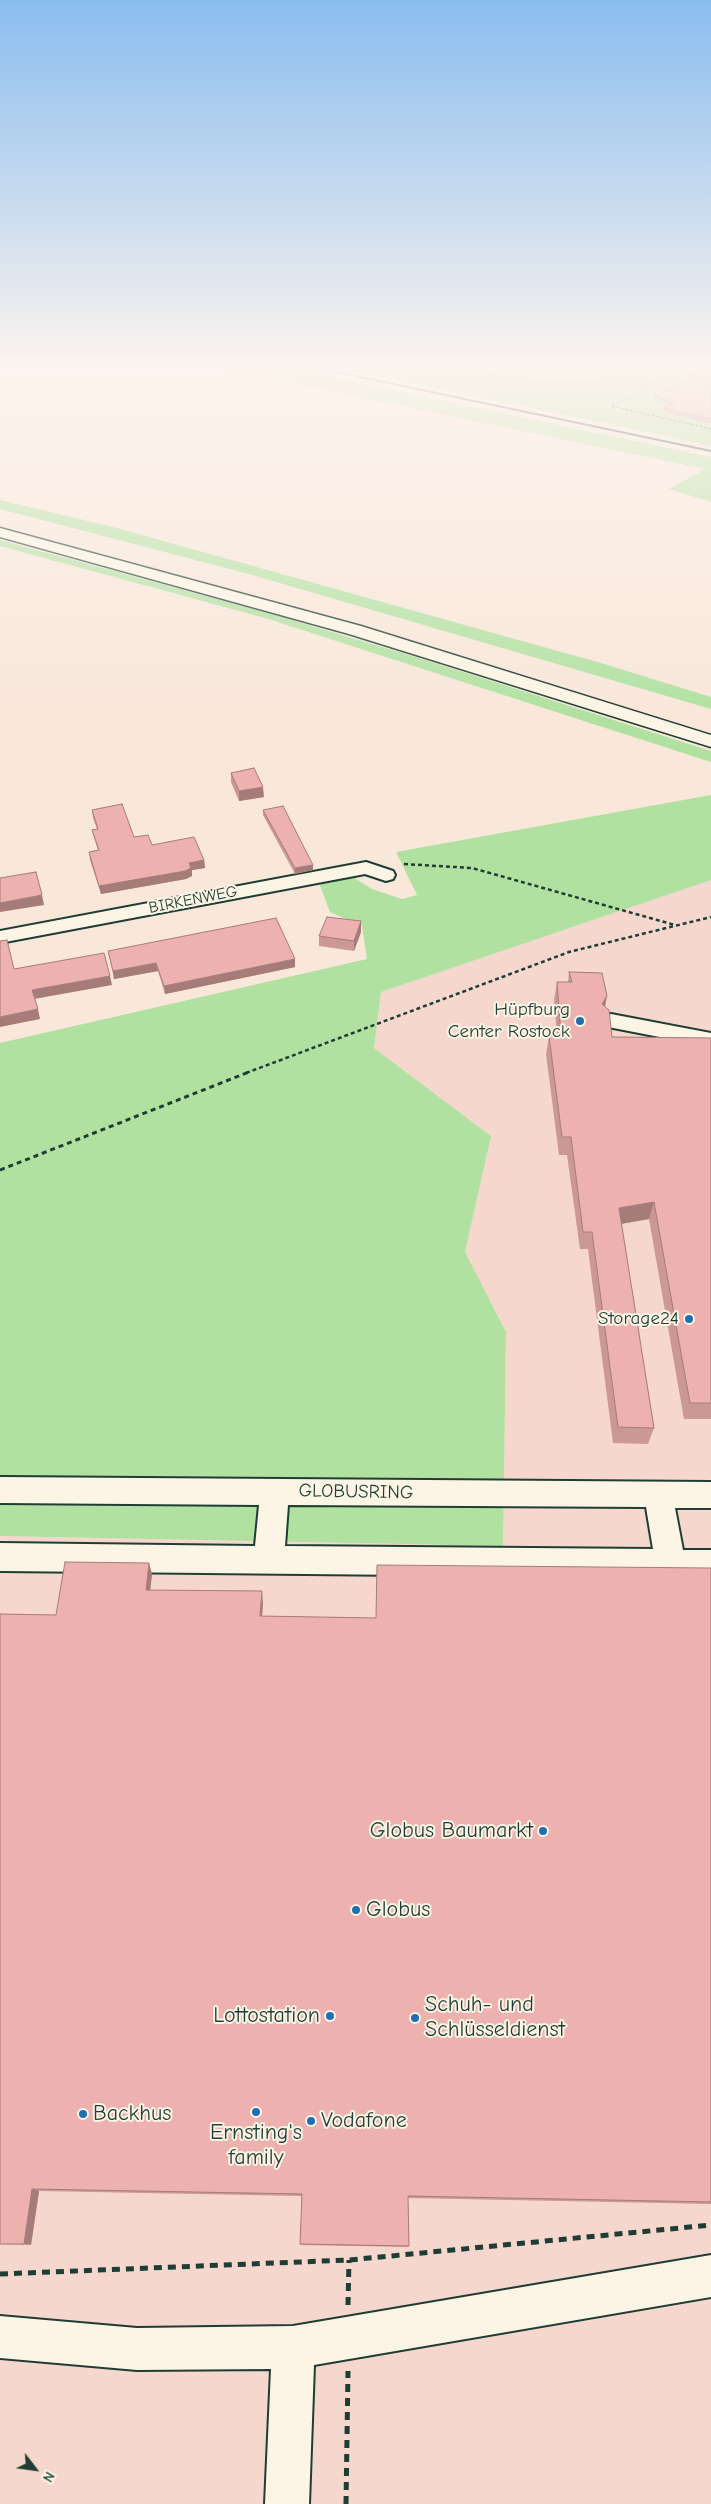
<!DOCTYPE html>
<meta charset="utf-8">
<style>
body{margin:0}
#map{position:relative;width:711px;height:2504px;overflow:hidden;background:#f9e7da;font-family:"Comic Neue",sans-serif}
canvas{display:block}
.north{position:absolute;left:10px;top:2444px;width:50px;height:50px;-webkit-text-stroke:4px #fcf5e5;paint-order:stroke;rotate:120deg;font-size:14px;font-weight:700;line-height:20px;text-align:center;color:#1f3d34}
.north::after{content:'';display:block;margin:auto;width:18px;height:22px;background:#1f3d34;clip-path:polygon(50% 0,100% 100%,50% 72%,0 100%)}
</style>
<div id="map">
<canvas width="711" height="2504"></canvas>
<div class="north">N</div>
</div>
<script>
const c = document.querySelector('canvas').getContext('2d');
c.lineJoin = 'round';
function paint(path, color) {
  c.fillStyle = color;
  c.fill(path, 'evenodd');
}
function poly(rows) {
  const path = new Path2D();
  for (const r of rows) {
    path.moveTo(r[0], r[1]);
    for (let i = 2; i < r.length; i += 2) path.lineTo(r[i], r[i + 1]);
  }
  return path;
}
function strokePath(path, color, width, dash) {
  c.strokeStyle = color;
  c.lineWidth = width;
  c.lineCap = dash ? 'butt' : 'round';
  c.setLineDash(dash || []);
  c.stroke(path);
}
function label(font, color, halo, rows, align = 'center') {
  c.font = font + ' "Comic Neue",sans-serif';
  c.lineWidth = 4;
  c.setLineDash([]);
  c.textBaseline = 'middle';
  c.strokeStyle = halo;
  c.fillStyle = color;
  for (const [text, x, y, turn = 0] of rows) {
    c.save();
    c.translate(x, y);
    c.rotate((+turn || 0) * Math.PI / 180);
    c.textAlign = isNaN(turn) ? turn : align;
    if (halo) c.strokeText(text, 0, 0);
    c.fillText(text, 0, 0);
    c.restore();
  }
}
paint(poly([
 [711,880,711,2504,0,2504,0,1536,503,1546,506,1332,465,1252,491,1136,374,1048,381,992]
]), '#f5d7cd');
paint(poly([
 [218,368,290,368,711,457,711,502,669,489,705,469],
 [336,368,711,368,711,446,667,436],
 [0,500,117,528,601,663,711,697,711,709,249,574,0,509],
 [0,540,272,614,419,658,711,751,711,762,265,618,0,546],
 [711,795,711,880,381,992,374,1048,491,1136,465,1252,506,1332,503,1546,0,1536,0,1043,367,959,362,926,330,912,319,883,353,877,372,889,402,899,417,895,396,852]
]), '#b0e1a1');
const minor = poly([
 [366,862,393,871,395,875,393,879,386,881,365,874,0,943,0,931,366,862],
 [611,1014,711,1033,711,1047,603,1026,600,1021,603,1016,611,1014],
 [0,1477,711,1482,711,1508,675,1508,683,1550,711,1550,711,1578,0,1571,0,1543,255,1546,259,1505,0,1503,0,1477],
 [288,1505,646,1507,653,1549,285,1546,288,1505],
 [711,2255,711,2297,314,2365,309,2504,265,2504,271,2369,137,2370,0,2358,0,2316,137,2328,293,2326,711,2255]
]);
const highway = poly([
 [0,528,361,626,711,735,711,747,349,634,0,537,0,528]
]);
strokePath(minor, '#1f3d34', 4);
strokePath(highway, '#1f3d34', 3);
strokePath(poly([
 [450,368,542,383,598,382,611,368],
 [681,368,611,406,711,429],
 [676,371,701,377]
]), '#1f3d34', 1, [2.5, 2]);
strokePath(poly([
 [404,864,472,868,675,925],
 [246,1073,569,952,711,917]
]), '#1f3d34', 2.5, [4, 3]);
strokePath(poly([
 [0,1170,249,1072]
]), '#1f3d34', 3, [5, 4]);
strokePath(poly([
 [0,2274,349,2260,711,2225],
 [348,2305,349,2260],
 [346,2504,348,2371]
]), '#1f3d34', 5, [8, 6]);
paint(minor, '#fcf5e5');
paint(highway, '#fcf5e5');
strokePath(poly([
 [318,368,711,451]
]), '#1f3d34', 2);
paint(poly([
 [711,370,711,424,663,412,664,408,669,405,654,400,654,396],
 [231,773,264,797,239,801,231,782],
 [92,810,134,837,152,845,204,860,205,868,192,870,192,876,186,879,101,894,90,860,89,852,98,850,94,838,92,830,97,829,93,818],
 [263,810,313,865,313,870,295,874,263,815],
 [361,921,361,932,354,951,319,946,319,936],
 [108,951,295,959,295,967,165,994,158,971,114,979],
 [569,972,607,996,605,1007,612,1037,711,1038,711,1419,684,1419,649,1219,621,1224,654,1428,648,1444,613,1443,588,1249,580,1249,567,1155,559,1155,546,1054,549,1036,557,1036,554,1000,557,982,568,982],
 [711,1568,711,2204,408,2198,409,2246,408,2247,301,2245,300,2244,302,2196,39,2191,31,2245,0,2244,0,1614,56,1615,152,1574,150,1590,263,1603,262,1616,376,1618]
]), '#cc9896');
paint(poly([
 [263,787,264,797,239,801,239,791],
 [204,860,205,868,192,870,192,876,186,879,101,894,99,886,189,863],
 [313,865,313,870,295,874,295,868],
 [42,895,44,905,0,912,0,903],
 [361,921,361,932,354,951,354,941],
 [295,959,295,967,165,994,164,986],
 [156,963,158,971,114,979,113,971],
 [110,976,112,985,34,999,32,990],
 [607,996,603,1014,602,1004],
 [38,1009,40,1019,0,1027,0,1017],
 [654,1202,649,1219,614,1225,619,1208],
 [149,1563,152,1574,149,1601,146,1590],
 [262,1591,263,1603,261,1627,260,1616],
 [32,2189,39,2191,31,2245,24,2244]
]), '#a67c7a');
const building = poly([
 [710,370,711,370,711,419,664,408,675,402,654,396,710,370],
 [254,768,263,787,239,791,231,773,254,768],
 [122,804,134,837,148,835,152,845,194,837,204,860,189,863,191,868,185,871,99,886,89,852,99,850,92,830,98,829,92,810,122,804],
 [283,806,313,865,295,868,263,810,283,806],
 [36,872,42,895,0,903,0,878,36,872],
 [327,917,361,921,354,941,319,936,327,917],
 [276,918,295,959,164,986,156,963,113,971,108,951,276,918],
 [7,940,14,969,104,953,110,976,32,990,38,1009,0,1017,0,941,7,940],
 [569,972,602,973,607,996,602,1004,609,1010,612,1037,711,1038,711,1403,690,1403,654,1202,619,1208,654,1428,618,1427,592,1232,583,1232,571,1137,562,1137,549,1036,561,1036,557,982,572,982,569,972],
 [65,1562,149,1563,146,1590,262,1591,260,1616,376,1618,377,1565,711,1568,711,2202,408,2196,409,2246,300,2244,302,2194,32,2189,24,2244,0,2244,0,1614,56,1615,65,1562]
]);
paint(building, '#edb1af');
strokePath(building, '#a67c7a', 1);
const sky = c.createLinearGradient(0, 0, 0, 719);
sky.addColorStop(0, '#8abdef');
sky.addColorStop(0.51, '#fcf4ee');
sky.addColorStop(1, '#fcf4ee00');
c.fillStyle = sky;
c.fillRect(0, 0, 711, 719);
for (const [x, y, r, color] of [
 [580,1021,5,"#1f6fb2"],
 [689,1319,5,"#1f6fb2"],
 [543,1831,5,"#1f6fb2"],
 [356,1910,5,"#1f6fb2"],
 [330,2016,5,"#1f6fb2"],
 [415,2018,5,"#1f6fb2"],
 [256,2112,5,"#1f6fb2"],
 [83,2114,5,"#1f6fb2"],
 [311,2121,5,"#1f6fb2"]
]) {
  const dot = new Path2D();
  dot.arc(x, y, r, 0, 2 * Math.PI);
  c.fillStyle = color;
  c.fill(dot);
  strokePath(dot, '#fcf5e5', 2);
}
label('16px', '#1f3d34', '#fcf5e5', [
 ["BIRKENWEG",193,900,-11]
]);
label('19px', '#1f3d34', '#fcf5e5', [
 ["Hüpfburg",570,1010],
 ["Center Rostock",570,1032],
 ["Storage24",679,1319]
], 'right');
label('19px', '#1f3d34', '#fcf5e5', [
 ["GLOBUSRING",356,1492,1]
]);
label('22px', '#1f3d34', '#fcf5e5', [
 ["Globus Baumarkt",533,1831,"right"],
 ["Globus",366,1910],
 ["Schuh- und",425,2005],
 ["Schlüsseldienst",425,2030],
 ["Lottostation",320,2016,"right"],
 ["Backhus",93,2114],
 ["Vodafone",321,2121],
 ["Ernsting's",256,2133,"center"],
 ["family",256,2158,"center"]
], 'left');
</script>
